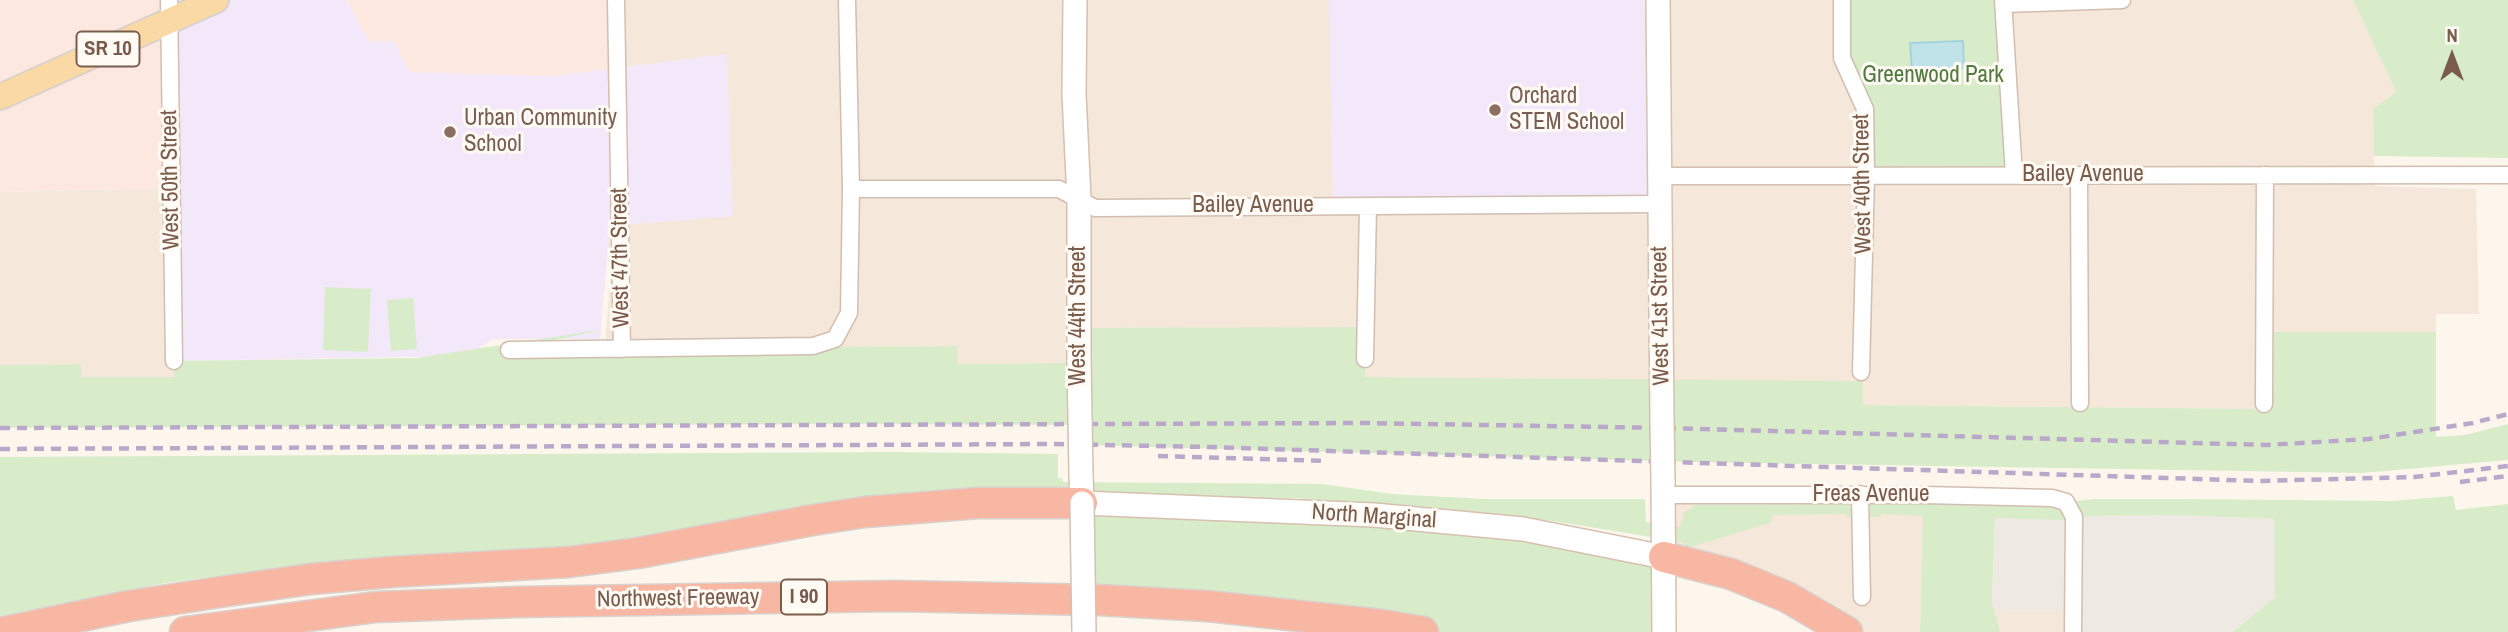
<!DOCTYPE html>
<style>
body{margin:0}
#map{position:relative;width:2508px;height:632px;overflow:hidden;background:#fdf6ec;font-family:"Archivo Narrow",sans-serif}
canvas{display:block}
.north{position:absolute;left:2417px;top:21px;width:70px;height:70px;-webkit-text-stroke:5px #fffaf3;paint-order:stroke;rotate:0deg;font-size:19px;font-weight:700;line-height:28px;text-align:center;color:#7a5c4d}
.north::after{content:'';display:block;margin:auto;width:24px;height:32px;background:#7a5c4d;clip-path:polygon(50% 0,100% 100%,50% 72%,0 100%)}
</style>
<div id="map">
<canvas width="2508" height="632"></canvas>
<div class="north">N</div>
</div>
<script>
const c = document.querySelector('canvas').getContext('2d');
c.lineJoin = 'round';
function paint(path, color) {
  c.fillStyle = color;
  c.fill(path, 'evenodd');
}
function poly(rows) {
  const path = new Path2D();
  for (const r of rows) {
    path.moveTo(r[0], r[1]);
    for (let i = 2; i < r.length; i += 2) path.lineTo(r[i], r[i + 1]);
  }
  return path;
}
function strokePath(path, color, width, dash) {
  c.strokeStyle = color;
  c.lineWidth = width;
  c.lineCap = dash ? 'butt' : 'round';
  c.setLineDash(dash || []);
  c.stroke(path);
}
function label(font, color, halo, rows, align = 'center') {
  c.font = font + ' "Archivo Narrow",sans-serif';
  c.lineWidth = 6;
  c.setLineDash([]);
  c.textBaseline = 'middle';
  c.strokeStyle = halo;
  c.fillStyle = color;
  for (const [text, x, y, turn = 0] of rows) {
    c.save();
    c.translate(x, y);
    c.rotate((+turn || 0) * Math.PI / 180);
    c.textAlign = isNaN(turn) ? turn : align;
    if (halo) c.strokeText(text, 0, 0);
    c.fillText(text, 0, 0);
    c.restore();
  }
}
paint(poly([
 [616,0,2353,0,2396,92,2373,110,2375,186,2476,189,2479,314,2436,314,2436,332,2264,332,2264,409,1863,405,1863,382,1365,377,1079,363,957,364,956,346,606,349,606,329,611,275,606,247],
 [172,188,175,377,81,377,80,364,0,365,0,192],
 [1663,495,1924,495,1920,632,1847,632,1664,557],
 [1994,610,2073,611,2073,632,2000,632]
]), '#f5e8da');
paint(poly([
 [0,0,216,0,172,188,0,192],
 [347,0,616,0,617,80,398,78,369,42]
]), '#fde8e0');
paint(poly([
 [1996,497,2087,516,2177,515,2275,519,2275,597,2233,632,2073,632,2072,611,1994,610,1992,602]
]), '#efe9e4');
paint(poly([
 [216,0,347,0,369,42,394,41,410,72,553,76,727,54,733,216,610,226,600,339,492,339,469,356,174,361,169,22],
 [1329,0,1658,0,1659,204,1333,206]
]), '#f3e8fa');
paint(poly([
 [1842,0,2003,0,2014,175,1866,175,1865,109,1842,58],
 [2353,0,2508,0,2508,158,2374,156,2373,109,2396,92],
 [325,287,371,289,368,352,323,350],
 [413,298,417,349,391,351,387,300],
 [1366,327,1365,377,1863,381,1863,405,2263,409,2264,332,2436,332,2436,437,2465,435,2508,424,2508,460,2362,473,1694,462,1080,445,1080,425,834,424,0,428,0,365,81,364,81,377,174,377,174,361,416,358,606,329,514,349,957,346,957,364,1079,363,1079,328],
 [892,452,1058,454,1058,478,1062,478,1063,482,1323,484,1392,494,1482,499,1645,499,1646,522,1680,527,1684,513,1695,505,1923,504,1924,495,2060,503,2094,499,2183,499,2392,501,2453,496,2456,510,2508,504,2508,632,2233,632,2275,597,2274,519,2177,515,2087,516,2064,520,1995,518,1992,602,2000,632,1920,632,1923,516,1882,514,1881,517,1846,517,1846,514,1772,515,1772,522,1688,548,1682,542,1546,520,1496,514,1398,510,1297,498,962,496,869,496,674,534,560,549,369,558,276,568,165,583,0,616,0,457],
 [1082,503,1374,515,1664,557,1664,632,1423,632,1083,599]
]), '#d8ecc9');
const water = poly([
 [1963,41,1964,68,1912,70,1910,43,1963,41]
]);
paint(water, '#bfe3e8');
strokePath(water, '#a5d3da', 2);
const street = poly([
 [169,0,174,361],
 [616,0,622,349],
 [1842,0,1842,58,1865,109,1866,175,1861,372],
 [2003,0,2014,175],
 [2004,4,2122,0],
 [2079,175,2080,403],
 [1659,176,2508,175],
 [851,189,1059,189,1095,208,1659,204],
 [509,350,813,346,835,339,849,313,851,189,847,0],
 [1365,359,1368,206],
 [2264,404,2265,175],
 [1860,494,1862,597],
 [1663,495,1924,495,2052,498,2066,502,2074,517,2073,632]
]);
const secondary = poly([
 [1075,0,1074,94,1079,199,1079,362],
 [1658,0,1662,420],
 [1081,474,1082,503,1374,515,1523,529,1664,557],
 [1663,481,1664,632]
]);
const primary = poly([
 [0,97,216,0]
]);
const highway = poly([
 [1664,557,1731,574,1787,597,1847,632],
 [5,632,129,606,220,592,311,579,391,572,569,562,638,553,813,520,865,512,978,503,1082,503],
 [185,632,376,607,517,602,893,596,1100,600,1207,606,1382,625,1423,632]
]);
strokePath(street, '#d1beb0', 19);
strokePath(secondary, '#d6c0b0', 26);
strokePath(primary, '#dad1cd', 28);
strokePath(highway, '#dad1cd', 33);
strokePath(street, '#fff', 16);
strokePath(secondary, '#fff', 23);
strokePath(primary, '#fbd9a5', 24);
strokePath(highway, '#f7b7a3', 30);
strokePath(poly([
 [0,428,1364,423,1667,428,2267,445,2369,439,2473,423,2508,414],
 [0,449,1055,444,1208,447,2260,481,2414,477,2508,466],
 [1158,456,1326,461],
 [2460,482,2508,476]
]), '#b9a8c9', 4.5, [10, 7]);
const secondaryBridge = poly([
 [1079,362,1081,474],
 [1662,420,1663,481],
 [1082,503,1084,632]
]);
strokePath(secondaryBridge, '#d6c0b0', 26, []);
strokePath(secondaryBridge, '#fff', 23);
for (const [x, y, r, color] of [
 [1495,110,7,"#8d6e63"],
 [450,132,7,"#8d6e63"]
]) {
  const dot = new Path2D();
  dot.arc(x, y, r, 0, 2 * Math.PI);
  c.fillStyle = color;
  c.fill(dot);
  strokePath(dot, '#fffaf3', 2.5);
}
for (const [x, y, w] of [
 [108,49,63],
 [804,597,46]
]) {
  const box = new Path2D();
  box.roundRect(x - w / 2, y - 17.5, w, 35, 5);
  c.fillStyle = '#fffaf3';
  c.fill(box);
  strokePath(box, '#7a5c4d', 2);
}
label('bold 21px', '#7a5c4d', null, [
 ["SR 10",108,49],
 ["I 90",804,597]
]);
label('23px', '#537a41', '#fffaf3', [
 ["Greenwood Park",1933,76]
]);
label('23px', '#785e54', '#fffaf3', [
 ["Orchard",1509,97],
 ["STEM School",1509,123],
 ["Urban Community",464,119],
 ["School",464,145]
], 'left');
label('23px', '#7a5c4d', '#fffaf3', [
 ["Bailey Avenue",2083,175],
 ["West 50th Street",171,180,-91],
 ["West 40th Street",1863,184,-91],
 ["Bailey Avenue",1253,206],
 ["West 47th Street",621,258,-91],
 ["West 44th Street",1079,316,-90],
 ["West 41st Street",1661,316,-91],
 ["Freas Avenue",1871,495],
 ["North Marginal",1374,517,4],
 ["Northwest Freeway",678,599,-1]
]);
</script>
